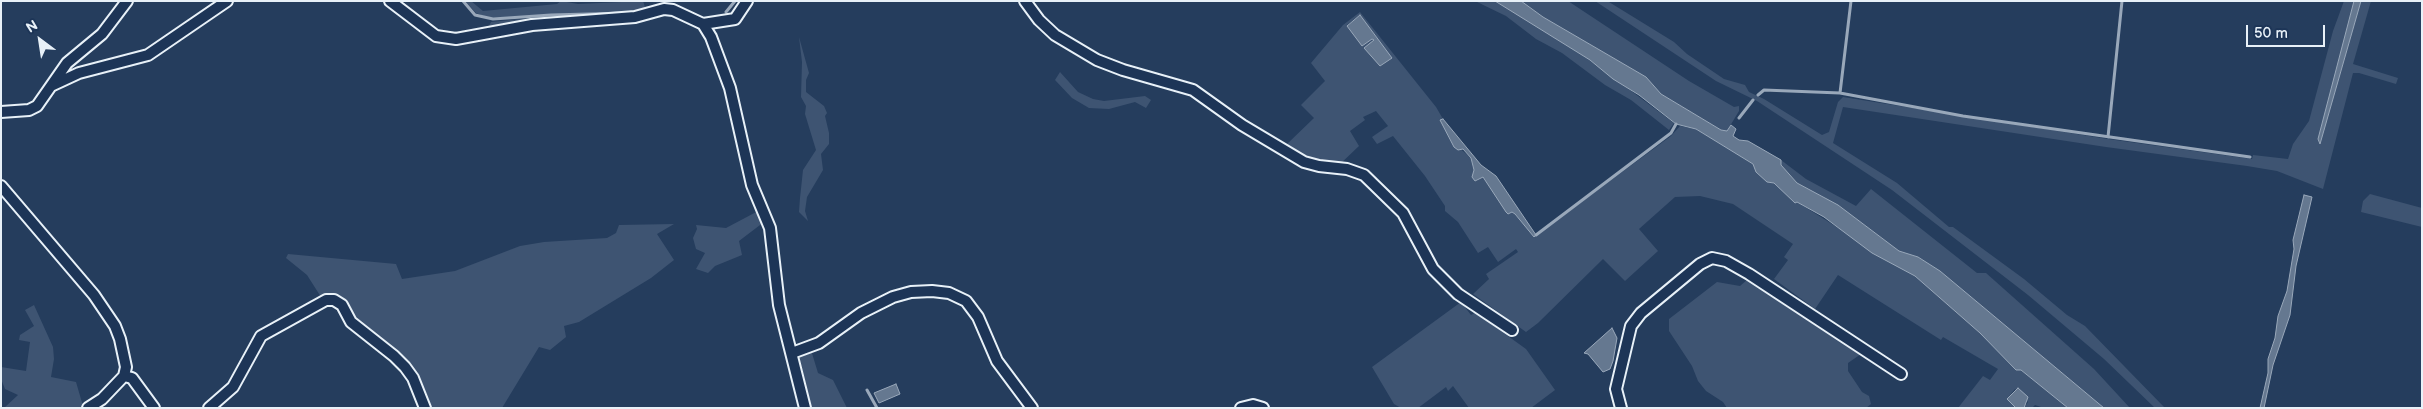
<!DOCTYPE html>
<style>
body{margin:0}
#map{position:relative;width:2423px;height:409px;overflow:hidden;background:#253d5d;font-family:"Balsamiq Sans",sans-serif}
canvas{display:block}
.frame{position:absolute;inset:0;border:2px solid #e8f1f8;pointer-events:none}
.north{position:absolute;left:15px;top:15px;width:50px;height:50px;-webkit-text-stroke:4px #1d3557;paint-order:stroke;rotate:329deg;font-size:14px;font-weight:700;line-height:20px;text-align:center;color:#e8f1f8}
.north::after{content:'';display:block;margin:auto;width:18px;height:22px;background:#e8f1f8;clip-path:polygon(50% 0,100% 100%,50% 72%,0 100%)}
.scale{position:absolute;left:2246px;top:25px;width:79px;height:22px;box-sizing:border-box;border:2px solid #e8f1f8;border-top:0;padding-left:6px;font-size:15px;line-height:18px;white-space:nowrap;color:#e8f1f8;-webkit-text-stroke:4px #1d3557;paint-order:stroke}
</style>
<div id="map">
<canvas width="2423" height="409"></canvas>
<div class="frame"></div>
<div class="north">N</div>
<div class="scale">50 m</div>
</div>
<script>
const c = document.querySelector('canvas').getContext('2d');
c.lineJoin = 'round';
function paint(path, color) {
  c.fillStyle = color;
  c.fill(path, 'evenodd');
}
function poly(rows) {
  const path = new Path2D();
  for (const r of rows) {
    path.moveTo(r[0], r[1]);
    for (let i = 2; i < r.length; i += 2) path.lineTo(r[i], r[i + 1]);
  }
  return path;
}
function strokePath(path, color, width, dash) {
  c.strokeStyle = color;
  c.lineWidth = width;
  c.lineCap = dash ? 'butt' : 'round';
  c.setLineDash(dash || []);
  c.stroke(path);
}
paint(poly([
 [465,1,471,1,483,11,557,4,561,1,578,4,643,1,645,7,638,11,489,18,476,13],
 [1475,1,1495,1,1514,12,1590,60,1674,123,1669,130,1631,100,1605,85,1562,53,1536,39,1506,16],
 [1521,1,1568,1,1689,81,1734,107,1739,106,1739,111,1727,131,1721,130,1661,94,1646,77,1543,17],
 [1595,1,1609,2,1674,42,1687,54,1724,79,1745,85,1749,92,1764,99,1822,135,1829,132,1838,102,1843,97,2108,139,2252,159,2253,155,2288,159,2293,144,2309,121,2333,31,2344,1,2354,1,2320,143,2361,1,2371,1,2353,64,2398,78,2396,84,2359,73,2353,73,2323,189,2277,171,2247,166,2106,147,1843,107,1833,143,1897,183,1949,227,1953,227,2024,279,2067,315,2085,326,2165,408,2155,408,2104,359,2028,295,1892,190,1757,101,1716,81],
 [1360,12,1436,107,1443,119,1441,120,1450,140,1471,158,1476,181,1483,177,1534,237,1671,136,1680,126,1696,129,1753,164,1767,182,1774,183,1797,202,1915,276,1980,333,2016,370,2021,370,2068,408,2044,408,2035,405,2032,408,2024,408,2028,402,2015,389,2007,399,2016,408,1958,408,1983,376,1990,380,1998,369,1943,337,1941,340,1838,275,1815,309,1774,279,1788,260,1784,257,1793,244,1733,204,1700,196,1675,197,1639,229,1658,251,1625,281,1603,259,1538,323,1526,332,1473,294,1489,279,1486,274,1518,252,1516,249,1498,262,1488,247,1478,253,1458,222,1445,211,1445,206,1425,176,1393,136,1377,144,1372,137,1388,126,1376,111,1363,117,1365,120,1350,131,1359,146,1338,166,1316,163,1287,144,1314,118,1301,105,1325,81,1311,63,1343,25],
 [1360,15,1391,58,1380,66,1374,41,1347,25],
 [609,14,456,38,489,26,491,22,551,16],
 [799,37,809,73,806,80,806,92,824,106,827,113,825,116,829,133,829,144,821,154,823,170,807,197,805,211,808,221,799,212,800,198,803,170,816,150,805,114,806,106,801,97,802,62],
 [1060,72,1078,92,1093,99,1104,101,1145,96,1151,100,1146,108,1135,102,1109,109,1089,108,1072,98,1055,80],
 [1781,160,1806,179,1856,206,1871,189,1977,273,1986,273,2094,369,2130,408,2104,408,1940,271,1918,257,1899,251,1838,205,1797,183,1780,165],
 [2370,194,2422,208,2422,227,2361,212,2363,201],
 [760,210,764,222,739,241,742,255,715,266,708,273,696,269,705,253,696,249,693,238,697,229,696,225,726,228],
 [674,224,657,234,674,260,651,278,579,322,564,326,566,337,550,350,539,347,502,408,428,408,414,376,327,298,321,297,307,275,286,258,288,254,396,264,402,279,455,271,520,246,544,242,607,238,616,233,619,225],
 [1748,279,1861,354,1848,363,1848,371,1862,392,1869,396,1871,404,1866,408,1727,408,1723,402,1706,391,1698,381,1692,366,1669,331,1669,319,1717,282,1740,286],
 [1461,302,1471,315,1478,311,1487,321,1526,349,1555,390,1531,408,1469,408,1453,386,1448,391,1446,387,1418,408,1401,408,1394,404,1372,367],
 [34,305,53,347,54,359,51,377,76,382,83,406,77,408,4,408,18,395,5,389,1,379,1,367,26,371,30,342,19,340,20,335,34,326,25,310],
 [811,350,818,373,833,380,847,408,809,408,796,357]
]), '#3e5472');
const water = poly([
 [1495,1,1521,1,1543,17,1646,77,1661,94,1721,130,1727,131,1731,125,1736,129,1733,136,1739,140,1748,141,1781,160,1781,165,1797,183,1838,205,1899,251,1918,257,1940,271,2104,408,2068,408,2021,370,2016,370,1980,333,1915,276,1872,253,1824,217,1797,202,1795,203,1774,183,1767,182,1756,172,1753,164,1696,129,1676,124,1639,95,1613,79,1590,60,1495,1],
 [2354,1,2361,1,2320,144,2318,139,2354,1],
 [1360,15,1392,58,1380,66,1364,48,1374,40,1372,39,1362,46,1347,26,1360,15],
 [1443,119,1481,165,1496,176,1536,235,1534,237,1515,214,1512,212,1508,214,1506,212,1483,177,1475,181,1472,177,1474,170,1471,158,1463,149,1458,150,1454,147,1440,120,1443,119],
 [2304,195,2312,197,2296,266,2290,315,2273,365,2264,408,2260,408,2268,373,2268,359,2275,338,2278,316,2287,291,2294,249,2293,240,2304,195],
 [1612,328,1617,338,1613,361,1610,369,1603,372,1588,354,1584,353,1612,328],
 [896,384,900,394,879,403,874,393,896,384],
 [2018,388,2028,397,2024,408,2016,408,2007,399,2018,388]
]);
paint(water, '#657890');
strokePath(water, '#99a8ba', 1);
strokePath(poly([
 [463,1,475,15,493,19,551,15,626,13],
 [726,12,735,1],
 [1840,93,1851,1],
 [1758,95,1764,90,1840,93,1963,116,2250,157],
 [1739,118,1753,100],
 [2108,137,2122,1],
 [1536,235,1671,133,1676,124],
 [867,390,877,408]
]), '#99a8ba', 3);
const minor = poly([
 [390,1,436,36,456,39,532,25,635,17,664,9,673,10,703,24,711,37,730,88,752,185,770,228,779,305,805,408],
 [1025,1,1039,20,1055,35,1097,60,1123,70,1193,90,1242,125,1304,162,1319,166,1347,169,1364,175,1403,213,1433,269,1458,294,1512,330],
 [703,24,735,19,747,1],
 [51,86,79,73,148,55,227,1],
 [1,112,29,110,37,106,67,63,102,34,127,1],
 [1,186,94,295,115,326,120,339,126,367,124,376,102,399,88,408],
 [792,353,819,343,861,313,893,297,911,292,932,291,949,293,966,301,978,317,997,361,1032,408],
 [124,376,132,378,154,408],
 [209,408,233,387,261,336,326,300,334,300,342,305,351,322,394,356,405,367,413,378,425,408],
 [1241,408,1253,405,1263,408],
 [1621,408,1616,389,1631,326,1641,313,1700,264,1712,258,1726,261,1749,274,1901,374]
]);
strokePath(minor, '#e8f1f8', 14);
strokePath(minor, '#1d3557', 10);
</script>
